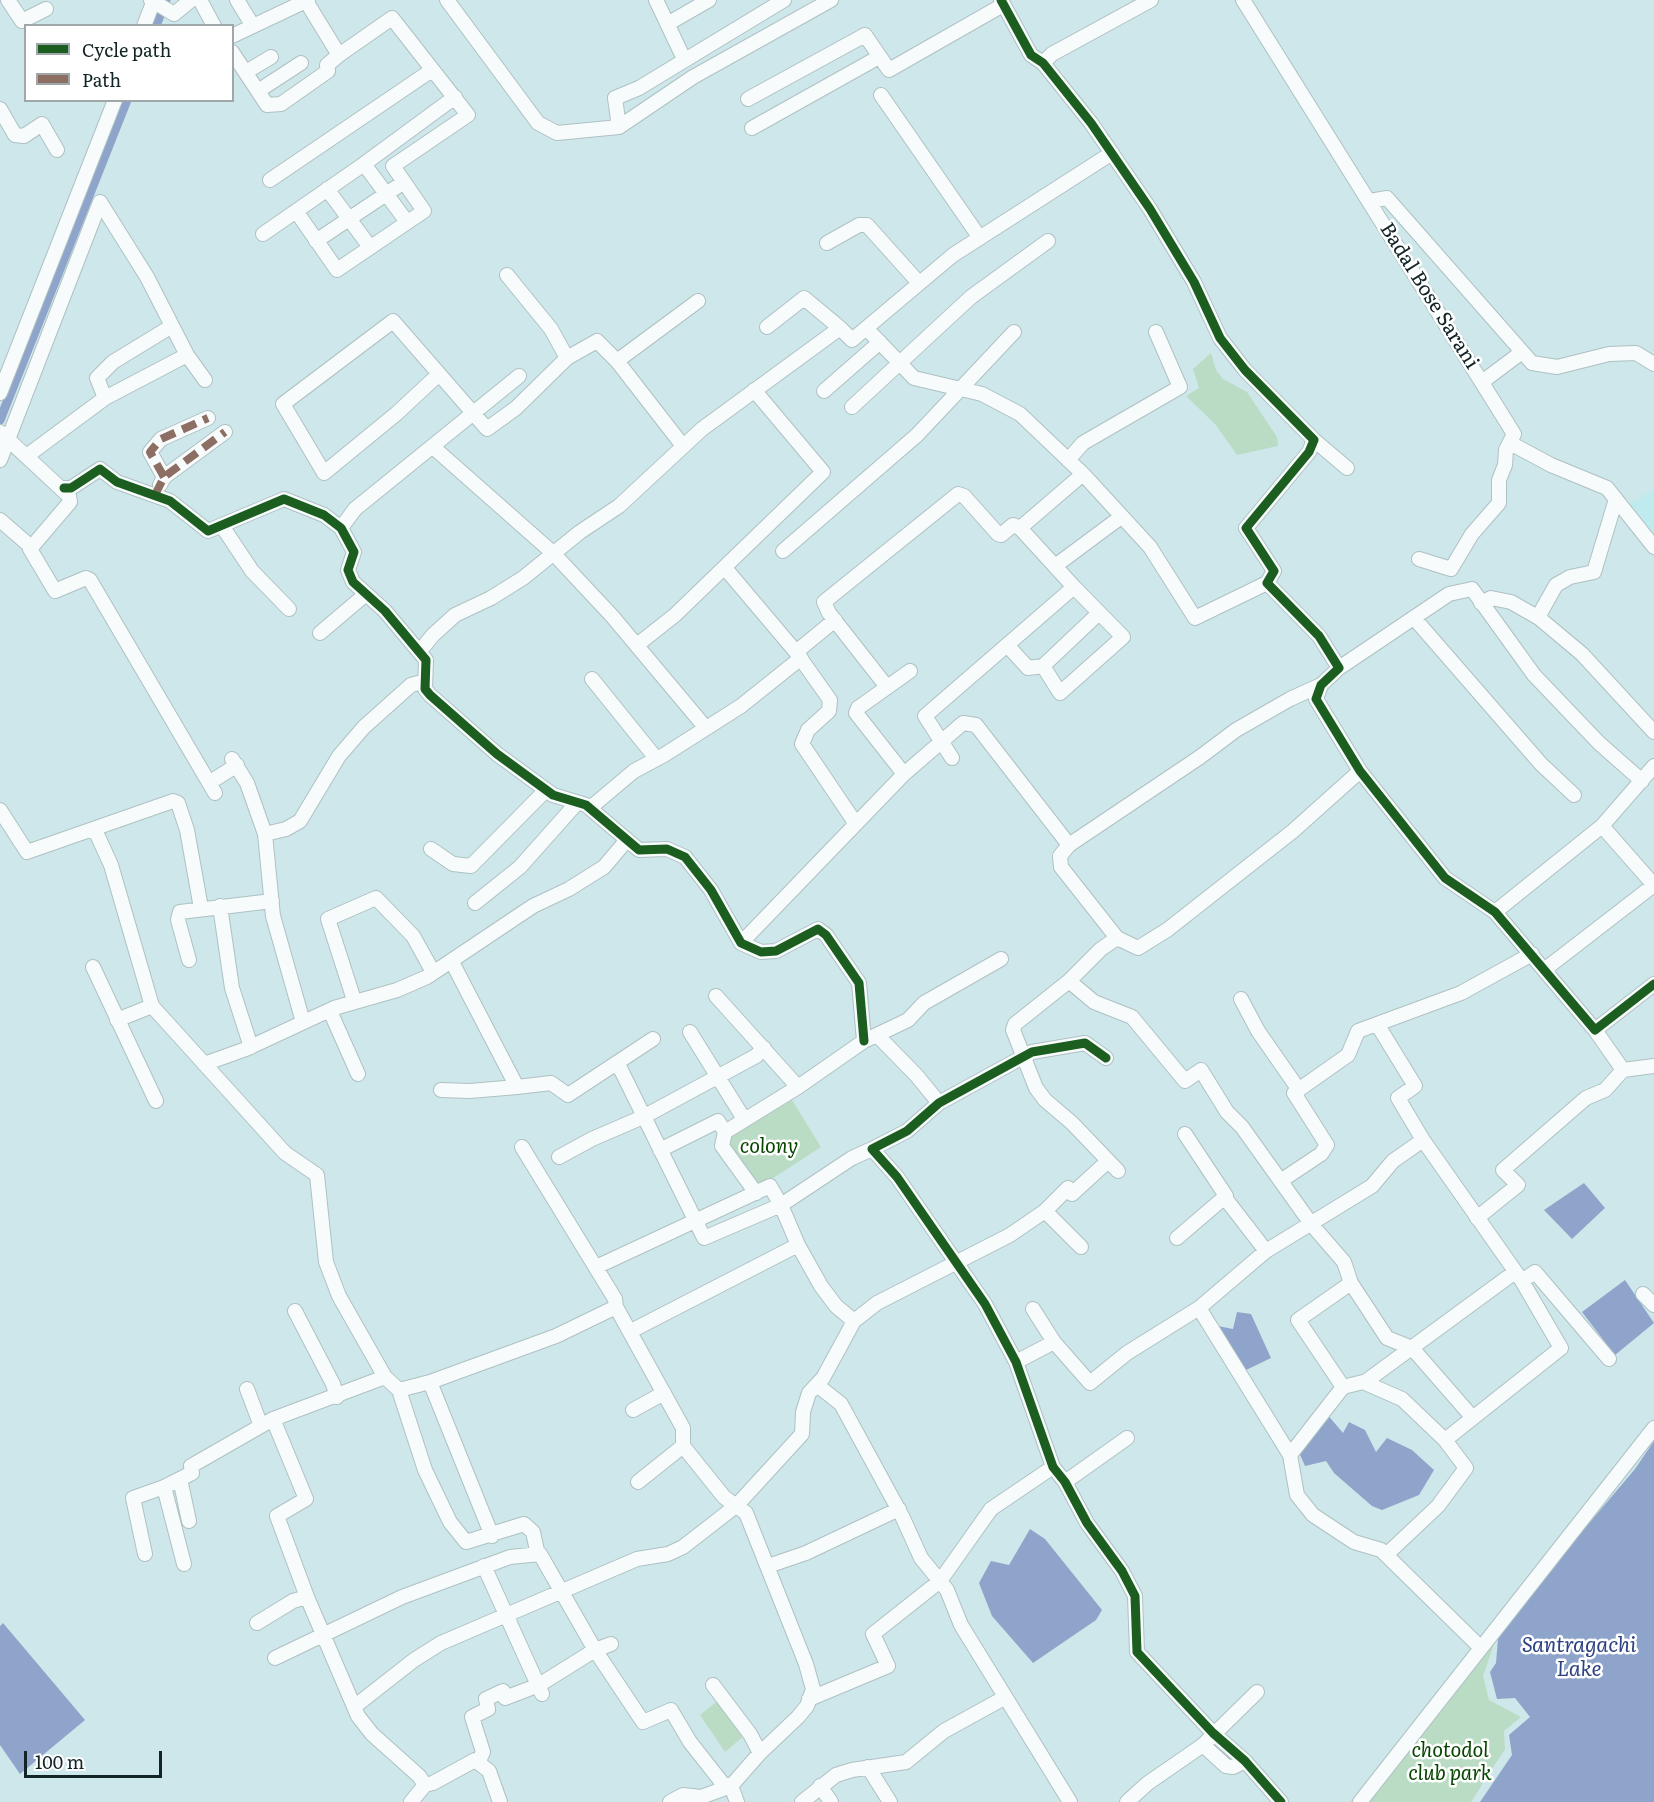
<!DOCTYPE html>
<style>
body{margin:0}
#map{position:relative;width:1654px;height:1802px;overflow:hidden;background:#cee7ea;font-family:Literata,serif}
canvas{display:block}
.legend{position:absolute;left:24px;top:24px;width:210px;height:78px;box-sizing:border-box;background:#fff;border:2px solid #a0a7a8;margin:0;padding:8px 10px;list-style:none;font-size:18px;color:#122426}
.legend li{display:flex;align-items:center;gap:12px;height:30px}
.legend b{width:30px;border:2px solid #a0a7a8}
.scale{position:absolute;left:24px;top:1751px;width:138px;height:27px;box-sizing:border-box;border:3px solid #122426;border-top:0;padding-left:8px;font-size:18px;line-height:21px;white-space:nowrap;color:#122426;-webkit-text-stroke:4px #fff;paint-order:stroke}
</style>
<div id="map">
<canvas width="1654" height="1802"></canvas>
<ul class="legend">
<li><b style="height:8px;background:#1b5e20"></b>Cycle path</li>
<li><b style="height:8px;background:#8d6e63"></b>Path</li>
</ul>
<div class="scale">100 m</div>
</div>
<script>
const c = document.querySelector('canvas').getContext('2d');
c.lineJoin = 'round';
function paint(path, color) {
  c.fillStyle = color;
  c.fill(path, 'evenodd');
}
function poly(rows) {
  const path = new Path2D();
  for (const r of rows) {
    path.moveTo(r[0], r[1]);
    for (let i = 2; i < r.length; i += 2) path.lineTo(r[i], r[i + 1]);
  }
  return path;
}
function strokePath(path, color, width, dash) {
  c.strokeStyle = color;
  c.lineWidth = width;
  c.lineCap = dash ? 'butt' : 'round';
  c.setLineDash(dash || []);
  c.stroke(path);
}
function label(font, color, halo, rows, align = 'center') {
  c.font = font + ' Literata,serif';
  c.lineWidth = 5;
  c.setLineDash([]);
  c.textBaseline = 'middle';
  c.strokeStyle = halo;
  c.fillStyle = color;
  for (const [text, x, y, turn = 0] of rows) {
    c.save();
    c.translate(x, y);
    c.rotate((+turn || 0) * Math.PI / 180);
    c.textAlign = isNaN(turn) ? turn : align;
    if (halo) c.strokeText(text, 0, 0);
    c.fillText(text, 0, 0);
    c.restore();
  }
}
paint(poly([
 [1654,489,1654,547,1627,506]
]), '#bfeaee');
paint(poly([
 [1211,353,1216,370,1223,379,1247,392,1277,437,1278,446,1237,455,1215,424,1186,396,1199,388,1193,369],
 [792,1100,821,1147,753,1191,720,1144],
 [1494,1644,1483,1676,1489,1700,1521,1717,1504,1731,1505,1749,1471,1802,1350,1802,1424,1733],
 [720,1699,746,1734,725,1752,700,1715]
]), '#bbdcc4');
paint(poly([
 [1584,1183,1605,1208,1572,1239,1544,1210],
 [1625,1280,1654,1323,1615,1355,1582,1312],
 [1237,1312,1251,1314,1271,1358,1246,1370,1218,1326,1233,1329],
 [1326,1413,1343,1433,1349,1422,1365,1430,1376,1452,1387,1438,1412,1450,1434,1470,1419,1495,1382,1510,1372,1506,1334,1473,1326,1461,1305,1466,1295,1443],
 [1654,1441,1654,1802,1480,1802,1512,1755,1509,1735,1530,1717,1515,1698,1497,1699,1490,1672,1496,1663,1498,1639,1541,1580,1635,1469],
 [1030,1529,1045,1539,1102,1610,1096,1620,1033,1663,992,1616,979,1583,991,1561,1009,1565],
 [3,1623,85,1720,20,1774,0,1745,0,1626]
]), '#8ea4ca');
strokePath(poly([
 [156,26,166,0],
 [0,420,127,100]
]), '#8ea4ca', 9);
const minor = poly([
 [8,0,22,21,46,9],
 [151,0,174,14,191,0],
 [200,0,214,26],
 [237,0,253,26],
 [447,0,538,123,557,133,619,127,693,77,831,0],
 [656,0,684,59],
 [1001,0,1031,55,1043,63,1091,123,1150,209,1194,282,1220,338,1245,370,1314,440,1309,452,1246,528,1274,571,1267,583,1319,636,1339,668,1321,685,1316,699,1360,771,1445,878,1495,912,1595,1030,1654,984],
 [1243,0,1514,434,1506,450,1505,465,1499,480,1499,503,1472,534,1451,569,1419,559],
 [669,23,709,0],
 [144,26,154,0],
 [232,36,308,0],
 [232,52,267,105,281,104,328,71,327,65,339,55,306,1],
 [1043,63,1052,54,1151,0],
 [246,72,271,57],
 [258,91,301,63],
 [881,95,980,238],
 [748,99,865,35,889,70,1003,5],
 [0,109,15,135,24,136,42,124,57,150],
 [619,127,615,98,639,88,784,0],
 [752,128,879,57],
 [364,164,407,222],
 [270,180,432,70],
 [327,189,370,247],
 [1370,201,1387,198,1532,363,1557,367,1609,354,1636,353,1654,364],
 [296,211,337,270,424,211,393,166,468,115,392,18,339,55],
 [263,234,364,164,455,97],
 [316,241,404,182],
 [827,243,859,225,867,225,919,283],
 [507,275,551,329,567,358],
 [767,327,804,298,840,328],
 [866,328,914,378,982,394,1020,414,1083,474,1150,547,1195,618,1267,583],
 [617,361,698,301],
 [438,375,396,414,324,473,283,404,393,321,487,429,516,408,567,358,597,341,617,361,683,446],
 [1482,382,1522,352],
 [824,391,880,342],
 [0,393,115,100],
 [105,398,97,378,113,362,172,326],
 [852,407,971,297,1048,241],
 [0,432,69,496,70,502,30,549,55,591,86,578,90,580,215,793],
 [1314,440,1347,468],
 [1510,443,1551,465,1607,488,1654,547],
 [433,447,553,553,612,616,705,727],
 [28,455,105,398,187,355],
 [0,460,100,202,147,277,187,355,205,380],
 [1068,460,1083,443,1180,387,1156,332],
 [164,477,150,452,161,439,208,418],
 [160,485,164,477,225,432],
 [64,488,71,488,100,469,117,482,170,501,208,531,284,499,324,515,341,528,354,552,348,570,353,582,385,611,426,660,425,689,430,695,497,754,553,795,586,805,639,850,667,849,685,857,711,890,741,943,761,952,776,951,818,929,826,935,859,983,864,1041],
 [0,520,30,546],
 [222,526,252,571,289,609],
 [341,528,355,509,519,376],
 [783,551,917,435,1014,332],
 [1055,566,1121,517],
 [725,568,796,652,830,700,829,711,808,730,802,744,856,824],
 [1481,603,1491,598,1511,602,1539,618,1582,654,1654,732],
 [1538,617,1556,585,1570,577,1594,572,1616,499],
 [1414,618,1541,764,1574,795],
 [320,633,366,594],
 [637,645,675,615,823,472,754,390],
 [1007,645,1028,668,1043,666,1060,693,1123,637,1074,587],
 [420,651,433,635,455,615,491,598,523,578,580,532,619,506,702,429,840,328,852,340,953,255,1112,153],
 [796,652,835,620],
 [1043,666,1099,613],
 [1339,668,1449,594,1472,589,1534,675,1599,743,1642,781],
 [592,679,655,757],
 [1321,685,1290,699,1236,730,1200,757,1069,845,1060,856,1061,867,1117,938,1138,948,1167,930,1293,831,1360,771],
 [887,687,829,613,824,602,958,494,964,496,998,534,1001,535,1013,525,1020,528],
 [952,758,925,716,1074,587,1020,528,1083,474],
 [232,759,247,783,265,834,273,916,303,1022],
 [904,774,856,713,858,708,910,671],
 [209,783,237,765],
 [590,808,634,771,664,755,741,706,801,658],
 [0,810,27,852,173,801,178,803,187,830,201,908],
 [1602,826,1654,766],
 [95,830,111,865,152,1006,285,1153,317,1175,326,1262,339,1296,385,1377,399,1390,425,1470,450,1522,466,1542,524,1524,533,1532,538,1555],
 [265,834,286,829,300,821,339,756,364,727,411,685,425,681],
 [431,849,453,864,471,866,546,790],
 [475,903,520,867,576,804],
 [220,906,232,988,251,1047],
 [1495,912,1602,826,1654,885],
 [1117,938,1101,949,1069,981,1015,1024,1013,1030,1036,1088,1045,1100,1072,1123,1118,1171],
 [741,943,904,774,963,723,976,725,1069,845],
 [189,960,178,920,180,912,272,901],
 [93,967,156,1101],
 [1544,970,1654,885],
 [1069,981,1094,1002,1132,1017,1185,1081,1201,1070,1227,1112,1242,1127,1312,1225,1344,1262,1351,1283],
 [716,996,798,1087],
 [1241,999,1258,1031,1299,1090],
 [354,1000,328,919,376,898,413,936,433,972],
 [330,1011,358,1074],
 [117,1020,152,1006],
 [1377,1024,1415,1086,1398,1098,1423,1140,1522,1281,1561,1348,1445,1440],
 [1595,1030,1623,1070],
 [690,1032,744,1119],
 [877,1035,917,1076,939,1103],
 [1106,1058,1085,1043,1032,1052,939,1103,907,1131,872,1149,897,1177,985,1304,1016,1362,1053,1467,1065,1482,1087,1523,1122,1571,1135,1596,1137,1652,1213,1733,1245,1761,1281,1802],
 [204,1064,246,1049,334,1008,397,990,427,977,533,906,569,889,604,867,626,841],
 [615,1064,653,1039],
 [517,1087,551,1083,568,1095,615,1064,621,1070,704,1238,781,1205,798,1245,821,1286,836,1306,854,1321],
 [441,1090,470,1091,517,1087,452,962],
 [522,1147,615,1299,616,1307,683,1428,683,1446,724,1497,746,1513,806,1664,813,1689,807,1706,798,1717,760,1753,731,1786,701,1797,683,1795,670,1802],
 [660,1150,718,1121,725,1132],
 [559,1157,592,1139,643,1117,756,1056,764,1048],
 [1282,1180,1321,1154,1327,1145,1294,1093,1348,1055,1358,1031,1461,993,1532,954],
 [756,1193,722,1146,725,1132,798,1087,864,1041,908,1020,924,1003,1001,959],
 [1225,1198,1266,1251],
 [1045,1211,1081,1247],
 [1477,1218,1518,1185,1503,1170,1586,1098,1605,1090,1623,1070,1654,1066],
 [1177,1238,1226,1196,1185,1134],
 [596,1267,770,1186,781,1205,852,1158,872,1149],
 [1522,1281,1535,1272,1609,1359],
 [1643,1294,1654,1305],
 [1199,1308,1290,1455,1297,1495,1313,1515,1354,1542,1381,1550,1480,1647],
 [1033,1309,1054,1342,1090,1383,1127,1353,1199,1308,1266,1251,1372,1186,1393,1161,1423,1140],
 [295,1311,333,1384,337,1397],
 [631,1331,798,1245],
 [1016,1362,1054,1342],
 [430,1382,492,1536],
 [1365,1382,1515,1272],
 [817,1385,841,1404,902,1516,921,1558,947,1590,961,1625,1070,1802],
 [1343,1387,1298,1320,1351,1283,1387,1338,1412,1348,1473,1418],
 [247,1389,261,1426],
 [399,1390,430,1382,556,1336,616,1307],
 [633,1410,664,1393],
 [273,1419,306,1499,277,1516,307,1597],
 [1290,1455,1343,1387,1363,1382,1402,1399,1445,1440,1466,1468,1438,1506,1386,1555],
 [180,1479,189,1521],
 [638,1482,683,1446],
 [1065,1482,1127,1438],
 [145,1554,133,1498,164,1487],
 [184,1564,164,1487,192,1473,191,1466,273,1419,385,1377],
 [484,1566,542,1694],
 [768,1566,806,1553,899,1509],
 [257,1623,293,1601,307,1597,358,1716,372,1734,419,1776,425,1785],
 [275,1658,402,1597,510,1557,540,1554,595,1650,643,1722,671,1710,690,1742,723,1784,731,1786],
 [713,1685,750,1734,760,1753],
 [809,1699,888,1666,873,1634,940,1581,991,1509,1053,1467],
 [354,1707,414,1660,441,1643,637,1559,668,1554,683,1547,737,1505,802,1434,803,1412,809,1393,823,1378,854,1321,877,1303,1010,1235,1045,1211,1068,1188,1072,1194,1108,1161],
 [1203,1745,1226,1766,1233,1767,1245,1761],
 [478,1763,483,1752,472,1717,488,1709,486,1699,503,1691,505,1698,539,1685,595,1650,611,1644],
 [868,1767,890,1802],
 [731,1786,737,1802],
 [820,1786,831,1802],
 [411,1802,425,1785,433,1783,475,1760,489,1771,500,1802],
 [802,1802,836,1775,852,1770,906,1762,944,1731,1004,1698],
 [1127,1802,1148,1783,1203,1745,1257,1692],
 [1360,1802,1654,1428]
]);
strokePath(minor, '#aec1c3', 16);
strokePath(minor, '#f8fbfc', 14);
strokePath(poly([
 [164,477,150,452,161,439,208,418],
 [155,495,164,477,225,432]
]), '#8d6e63', 8, [15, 8]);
strokePath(poly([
 [1001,0,1031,55,1043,63,1091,123,1150,209,1194,282,1220,338,1245,370,1314,440,1309,452,1246,528,1274,571,1267,583,1319,636,1339,668,1321,685,1316,699,1360,771,1445,878,1495,912,1595,1030,1654,984],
 [64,488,71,488,100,469,117,482,170,501,208,531,284,499,324,515,341,528,354,552,348,570,353,582,385,611,426,660,425,689,430,695,497,754,553,795,586,805,639,850,667,849,685,857,711,890,741,943,761,952,776,951,818,929,826,935,859,983,864,1041],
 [1106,1058,1085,1043,1032,1052,939,1103,907,1131,872,1149,897,1177,985,1304,1016,1362,1053,1467,1065,1482,1087,1523,1122,1571,1135,1596,1137,1652,1213,1733,1245,1761,1281,1802]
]), '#1b5e20', 9);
label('20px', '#122426', '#fff', [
 ["Badal Bose Sarani",1429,296,58]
]);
label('italic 20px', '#074600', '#fff', [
 ["colony",769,1147],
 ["chotodol",1450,1751],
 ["club park",1450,1774]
]);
label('italic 21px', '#2c4283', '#fff', [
 ["Santragachi",1579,1646],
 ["Lake",1579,1670]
]);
</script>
